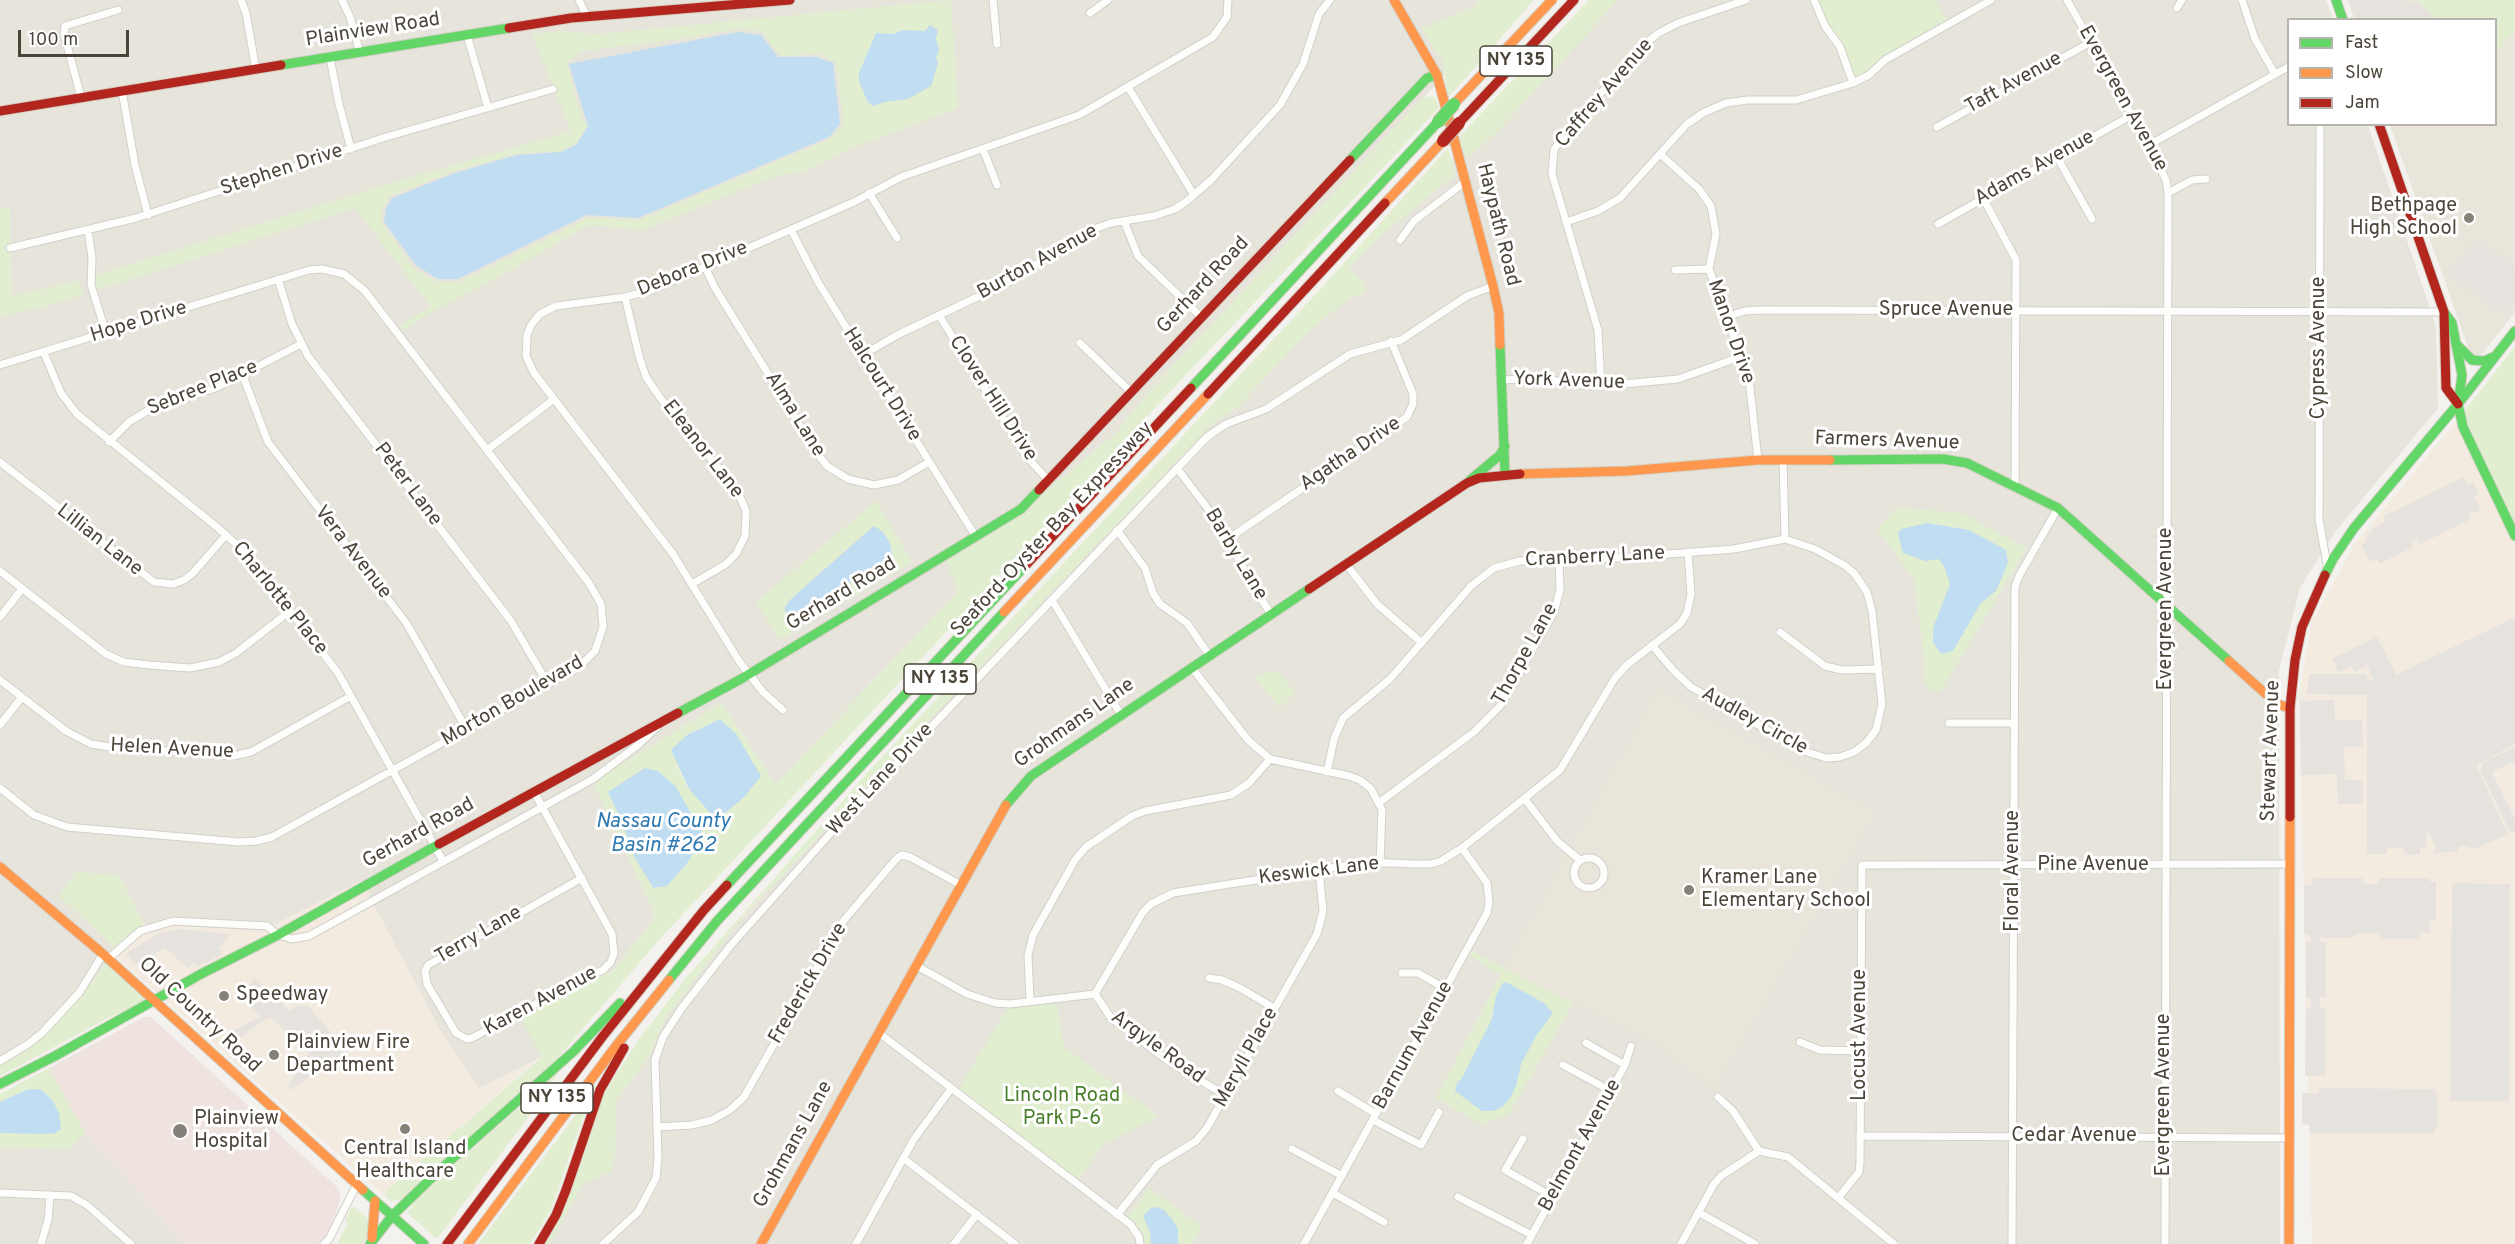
<!DOCTYPE html>
<style>
body{margin:0}
#map{position:relative;width:2515px;height:1244px;overflow:hidden;background:#f4f2ee;font-family:Overpass,sans-serif}
canvas{display:block}
.legend{position:absolute;left:2287px;top:18px;width:210px;height:108px;box-sizing:border-box;background:#fff;border:2px solid #b7b4b0;margin:0;padding:8px 10px;list-style:none;font-size:18px;color:#4b4439}
.legend li{display:flex;align-items:center;gap:12px;height:30px}
.legend b{width:30px;border:2px solid #b7b4b0}
.scale{position:absolute;left:18px;top:30px;width:111px;height:27px;box-sizing:border-box;border:3px solid #4b4439;border-top:0;padding-left:8px;font-size:18px;line-height:21px;white-space:nowrap;color:#4b4439;-webkit-text-stroke:4px #fff;paint-order:stroke}
</style>
<div id="map">
<canvas width="2515" height="1244"></canvas>
<ul class="legend">
<li><b style="height:8px;background:#63d668"></b>Fast</li>
<li><b style="height:8px;background:#ff974d"></b>Slow</li>
<li><b style="height:8px;background:#b3261e"></b>Jam</li>
</ul>
<div class="scale">100 m</div>
</div>
<script>
const c = document.querySelector('canvas').getContext('2d');
c.lineJoin = 'round';
function paint(path, color) {
  c.fillStyle = color;
  c.fill(path, 'evenodd');
}
function poly(rows) {
  const path = new Path2D();
  for (const r of rows) {
    if (r.length === 3) {
      path.moveTo(r[0] + r[2], r[1]);
      path.arc(r[0], r[1], r[2], 0, 2 * Math.PI);
      continue;
    }
    path.moveTo(r[0], r[1]);
    for (let i = 2; i < r.length; i += 2) path.lineTo(r[i], r[i + 1]);
  }
  return path;
}
function strokePath(path, color, width, dash) {
  c.strokeStyle = color;
  c.lineWidth = width;
  c.lineCap = dash ? 'butt' : 'round';
  c.setLineDash(dash || []);
  c.stroke(path);
}
function label(font, color, halo, rows, align = 'center') {
  c.font = font + ' Overpass,sans-serif';
  c.lineWidth = 6;
  c.setLineDash([]);
  c.textBaseline = 'middle';
  c.strokeStyle = halo;
  c.fillStyle = color;
  for (const [text, x, y, turn = 0] of rows) {
    c.save();
    c.translate(x, y);
    c.rotate((+turn || 0) * Math.PI / 180);
    c.textAlign = isNaN(turn) ? turn : align;
    if (halo) c.strokeText(text, 0, 0);
    c.fillText(text, 0, 0);
    c.restore();
  }
}
paint(poly([
 [0,0,1477,0,1482,35,1147,394,1116,433,1023,511,958,591,779,781,775,783,721,703,594,782,655,914,653,921,542,1057,479,1088,441,1032,361,881,262,931,144,924,113,947,107,962,84,994,103,1009,0,1067],
 [1605,0,2326,0,2333,19,2288,20,2288,124,2368,125,2436,327,2438,408,2335,532,2300,588,2279,670,2280,1244,545,1244,612,1097,662,1026,666,1017,728,933,1357,258],
 [85,1133,185,1244,0,1244,0,1142]
]), '#e7e4dc');
paint(poly([
 [2463,413,2515,526,2515,1244,2312,1244,2299,695,2311,624,2354,545],
 [361,881,441,1032,479,1088,538,1059,386,1191,385,1196,111,952,114,947,144,924,262,931]
]), '#f3ebdf');
paint(poly([
 [2348,0,2515,0,2515,312,2482,354,2478,356,2470,353,2390,125,2496,124,2496,20,2354,19],
 [1657,688,1877,812,1714,1092,1657,1046,1503,968]
]), '#eae5da');
paint(poly([
 [144,1017,151,1017,338,1188,341,1197,327,1239,321,1244,185,1244,85,1133,49,1068]
]), '#eee3df');
paint(poly([
 [951,0,958,108,852,148,803,172,775,176,643,230,589,225,495,279,433,311,403,331,400,326,431,307,355,208,97,290,96,275,391,183,571,131,532,34,558,31,598,34],
 [741,28,762,32,780,56,820,54,836,63,843,118,841,127,830,139,639,220,587,218,459,282,437,282,414,269,382,223,382,211,390,196,455,171,520,153,561,152,576,143,588,126,582,119,567,63,581,51,682,39],
 [1477,0,1534,0,1448,98,1442,59,1421,29,1478,5],
 [1589,0,1618,0,1499,130,1467,159,1458,138],
 [1814,0,1935,0,1949,24,1853,83],
 [2417,0,2515,0,2515,31,2496,54,2496,20,2437,19],
 [1432,96,1436,99,1439,108,1346,207,1194,366,659,940,557,1059,401,1199,391,1201,385,1196,386,1191,542,1057,518,1013,603,970,610,974,653,921,655,914,593,782,721,703,775,783,779,781,958,591,945,558,1023,511,1116,433,1147,394,1422,98],
 [720,719,712,815,689,789,677,766,687,735],
 [608,792,688,862,667,885,653,888],
 [1448,148,1456,174,1382,235,1349,268,1364,283,1366,293,1351,297,1309,331,1238,407,1212,424,745,914,666,1017,649,1057,616,1101,615,1159,610,1172,583,1184,549,1244,544,1244,604,1094,639,1039,686,978,869,771,1326,283],
 [10,207,11,297,80,280,82,295,44,307,0,316,0,208],
 [2515,346,2515,526,2463,413],
 [876,501,912,562,780,640,756,602],
 [862,535,892,555,810,608,791,599],
 [1896,508,1961,513,2027,548,1942,689,1938,692,1931,690,1925,682,1925,665,1914,579,1877,529],
 [1271,671,1279,672,1295,693,1280,708,1254,677],
 [76,871,119,876,144,924,114,947,59,896],
 [1471,951,1573,1003,1509,1114,1481,1124,1436,1098,1501,975,1468,955],
 [107,962,148,1001,112,1016,0,1076,0,1064,29,1048,42,1036,83,994],
 [1056,999,1064,1047,1158,1116,1102,1146,1076,1183,956,1093,1010,1004],
 [49,1068,85,1133,69,1149,0,1147,0,1133,55,1133,53,1101,42,1090,26,1090,0,1102,0,1094],
 [561,1069,524,1123,437,1239,407,1213,419,1196,517,1109,525,1109,520,1104],
 [591,1095,552,1207,530,1244,478,1244],
 [1149,1188,1202,1227,1192,1244,1145,1244,1141,1231,1127,1218],
 [354,1207,369,1220,370,1234,361,1244,337,1244,348,1223,345,1221,351,1208]
]), '#e1eecf');
paint(poly([
 [2349,0,2400,0,2407,5,2414,2,2430,12,2434,19,2362,19,2354,14],
 [2478,239,2515,268,2513,273,2515,274,2515,302,2509,305,2502,313,2451,274,2467,250],
 [2464,477,2467,485,2473,482,2479,494,2474,497,2481,511,2469,513,2471,519,2420,544,2417,539,2412,541,2413,547,2380,564,2376,558,2369,562,2362,545,2366,542,2366,538,2372,530,2385,522,2384,516],
 [2515,617,2515,744,2476,765,2508,835,2471,850,2469,847,2463,846,2458,848,2457,852,2434,853,2436,846,2427,830,2426,848,2420,848,2420,854,2405,855,2404,848,2387,848,2387,854,2367,854,2367,695,2307,694,2309,674,2367,674,2367,680,2373,680,2365,660,2366,666,2355,672,2352,666,2338,672,2332,659,2377,637,2396,675],
 [2334,700,2335,720,2362,720,2363,747,2344,747,2345,780,2363,780,2363,804,2338,804,2337,774,2301,775,2300,701],
 [2515,747,2515,761,2492,772,2515,819,2515,831,2510,832,2481,772,2483,762],
 [2313,878,2362,878,2364,884,2379,884,2379,878,2430,878,2430,882,2436,882,2436,920,2430,921,2430,933,2419,933,2419,939,2381,939,2380,933,2362,933,2349,938,2320,938,2320,942,2326,942,2326,997,2320,998,2320,1007,2326,1009,2325,1076,2305,1076,2306,1009,2311,1008,2311,998,2306,997,2306,942,2311,941,2310,934,2304,934,2304,885,2312,885],
 [2452,883,2510,884,2509,1101,2450,1101],
 [180,929,231,934,219,948,223,954,197,967,194,962,188,968,165,948,136,964,126,954,157,934],
 [255,978,290,1011,296,1005,308,1006,347,1051,291,1090,288,1086,309,1053,270,1017,257,1025,232,1044,227,1034,260,1017,244,1000,248,996,243,992],
 [2319,1088,2435,1089,2437,1094,2438,1128,2435,1129,2435,1133,2310,1133,2309,1125,2302,1124,2302,1093,2319,1093]
]), '#e6e3df');
paint(poly([
 [930,25,938,30,936,39,939,50,936,58,938,63,931,86,908,99,885,102,873,106,868,102,859,82,859,73,876,33,893,34,903,30,925,31],
 [738,32,761,35,778,57,817,57,833,63,840,124,829,137,638,218,587,215,458,279,438,279,416,265,384,222,386,208,392,198,455,173,517,155,561,152,576,145,588,126,569,64],
 [1927,523,1969,530,2006,550,2008,563,1996,591,1980,604,1953,651,1941,654,1933,642,1933,628,1950,584,1944,566,1938,559,1926,561,1903,553,1898,534,1901,529],
 [874,526,882,531,890,543,892,555,810,608,794,617,790,617,785,611,785,607,791,599],
 [720,719,736,734,761,776,744,797,724,814,712,815,689,789,671,750,687,735],
 [645,768,658,771,676,787,703,835,688,862,667,886,653,888,633,854,622,822,608,792],
 [1506,982,1544,1003,1553,1013,1536,1036,1521,1064,1516,1086,1511,1097,1503,1106,1493,1111,1482,1111,1455,1091,1457,1083,1462,1078,1492,1019,1496,996,1502,984],
 [34,1089,42,1090,53,1101,59,1113,61,1129,55,1133,47,1134,0,1133,0,1102,26,1090],
 [1157,1207,1164,1210,1172,1219,1178,1229,1178,1244,1151,1244,1150,1232,1143,1216,1151,1208]
]), '#c0ddf1');
const street = poly([
 [241,0,246,13,256,70],
 [342,0,350,17,360,53],
 [579,0,587,17],
 [993,0,997,44],
 [1814,0,1825,26,1840,47,1853,83],
 [2067,0,2149,145,2166,180,2168,193,2165,1244],
 [2242,0,2255,39,2275,74],
 [2177,8,2182,0],
 [1090,13,1108,0],
 [467,35,488,108],
 [330,58,339,104,351,149],
 [1128,87,1194,195],
 [122,91,135,165,148,215],
 [81,97,64,34,65,26,118,10],
 [2320,124,2319,520,2328,570],
 [1937,127,2091,42],
 [2149,145,2288,67],
 [983,149,997,185],
 [1660,154,1699,189,1711,206,1716,234,1709,269,1749,379,1758,460],
 [2057,157,2092,219],
 [869,193,897,238],
 [2168,193,2192,180,2206,179],
 [1983,198,2016,260,2015,486],
 [1124,221,1138,256,1202,318],
 [1566,222,1598,211,1620,198,1687,124,1703,113,1726,103,1748,100,1796,100,1853,83,1869,75,1885,60,1991,0],
 [1938,224,2132,115],
 [88,230,92,258,91,285,106,333],
 [791,230,818,282,976,537],
 [1400,240,1414,221,1466,181],
 [10,248,136,218,386,137,553,89],
 [705,267,715,288,819,456,827,466,848,479,874,485,898,480,929,462],
 [1675,270,1709,269],
 [278,279,292,324,308,356,511,621,548,684],
 [625,297,639,356,646,377,661,399,737,490,746,511,745,536,736,554,726,564,692,584],
 [939,315,1026,456,1049,481],
 [1725,317,1745,311,1759,310,2444,312],
 [1080,343,1131,392],
 [44,353,61,393,77,414,217,527,246,553,338,673,443,861],
 [863,355,897,335,1007,283,1088,231,1111,223,1154,216,1175,209,1187,201,1212,179,1280,105,1303,64,1319,14,1330,0],
 [0,365,309,270,322,269,344,274,365,291,589,583,601,604,603,627,595,651,579,667,272,837,256,841,239,842,67,827,34,815,0,788],
 [243,376,268,442,407,624,467,730],
 [1503,380,1542,378,1579,385,1601,386,1678,379,1740,357],
 [1601,386,1598,330,1552,174,1554,150,1563,136,1642,47,1657,34,1678,23,1746,0],
 [109,442,129,422,147,411,218,387,301,344],
 [487,450,554,399],
 [1783,460,1785,539],
 [0,462,154,582,173,584,184,580,193,573,226,535],
 [1177,468,1220,525,1256,591,1271,614],
 [1117,530,1145,568,1153,593,1160,604,1187,623,1209,655],
 [1228,539,1407,417,1413,404,1413,394,1391,341],
 [1346,564,1377,604,1422,643],
 [0,571,106,654,124,662,149,665,190,668,219,662,236,653,290,611],
 [1052,600,1121,715],
 [0,617,22,589],
 [1780,632,1825,666,1842,670,1879,669],
 [1652,645,1673,670,1691,687,1804,751,1826,758,1840,757,1854,752,1866,743,1876,730,1882,704,1872,611,1867,592,1854,573,1844,565,1815,549,1785,539],
 [1192,668,1248,740,1270,759,1349,776,1360,780,1371,789,1382,810,1380,863],
 [0,680,66,731,91,744,110,747,233,756,251,752,351,696],
 [783,710,763,692,739,661,673,554,534,373,526,356,527,335,531,325,540,314,556,306,625,297,652,290,854,202,901,177,1079,115,1213,37,1227,17,1228,0],
 [1949,723,2014,723],
 [0,725,22,697],
 [1327,772,1334,739,1343,718,1390,679,1471,586,1494,568,1520,561,1617,558,1734,549,1785,539],
 [534,792,612,934,614,953,611,962,603,970,576,982,472,1038,467,1039,456,1033,427,984,425,971,428,965,582,878],
 [1525,799,1557,841,1580,860],
 [1380,802,1474,732,1500,706,1554,612,1560,590,1559,560],
 [1589,873,15],
 [108,959,140,931,173,921,267,926,278,935,292,939,309,936,593,779,638,745,657,727],
 [917,966,967,994,995,1003,1010,1004,1095,994,1143,912,1151,904,1173,893,1369,862,1413,864,1431,864,1441,861,1462,848,1560,770,1615,678,1628,664,1680,624,1687,613,1691,594,1688,552],
 [1402,973,1418,973,1446,989],
 [1209,978,1222,980,1240,988,1274,1008],
 [1095,994,1111,1018,1171,1063,1225,1095],
 [1030,1001,1028,955,1033,935,1075,860,1086,847,1132,816,1145,811,1231,795,1249,783,1270,759],
 [879,1033,1130,1224,1139,1237,1140,1244],
 [1800,1042,1820,1050,1861,1051],
 [1586,1043,1625,1065],
 [0,1061,28,1044,42,1033,79,993,103,954],
 [1563,1065,1611,1091],
 [1338,1091,1376,1114],
 [1718,1097,1733,1111,1759,1151,1788,1157,1894,1244],
 [1373,1120,1421,1145,1439,1112],
 [657,1127,692,1125,712,1120,730,1110,744,1097,844,920,897,858,902,855,910,857,961,885],
 [1860,1136,2288,1138],
 [1523,1139,1505,1170,1553,1197],
 [1292,1149,1342,1176],
 [903,1158,1015,1244],
 [0,1193,71,1196,87,1205,131,1244],
 [1333,1193,1384,1222],
 [1458,1197,1532,1235],
 [1838,1198,1859,1172,1860,1162,1862,865,2289,864],
 [1698,1212,1755,1244],
 [1117,1215,1157,1165,1196,1141,1207,1128,1317,934,1323,911,1319,870],
 [41,1244,48,1220,50,1195],
 [324,1244,329,1239,357,1184],
 [603,1244,638,1212,656,1178,658,1158,655,1060,663,1037,681,1009,731,945,837,826,1207,437,1226,424,1266,409,1350,354,1401,340,1467,296,1493,286],
 [856,1244,914,1139,951,1089],
 [954,1244,977,1214],
 [1304,1244,1487,913,1489,903,1487,883,1462,848],
 [1527,1244,1625,1065,1631,1046],
 [1681,1244,1714,1184,1721,1176,1759,1151],
 [2012,1244,2015,587,2019,576,2058,508]
]);
const fast = poly([
 [2336,0,2343,20],
 [281,65,509,28],
 [1350,160,1427,78,1437,75],
 [2444,312,2452,323,2462,375,2458,404,2463,427,2515,536],
 [1500,345,1505,474],
 [2457,345,2472,360,2484,361,2493,357],
 [1191,388,1438,122],
 [1830,460,1943,459,1967,463,2058,508,2229,661],
 [1470,480,1500,455,1505,446],
 [2325,575,2333,559,2354,528,2458,404,2515,331],
 [678,713,741,679,1021,509,1039,490],
 [1006,805,1031,776,1309,589],
 [727,885,1026,565],
 [669,980,717,921,1004,612],
 [0,1084,55,1056,201,974,278,935,439,844],
 [363,1190,424,1244],
 [370,1244,392,1216,443,1167,574,1051,620,1003]
]);
const slow = poly([
 [1394,0,1437,75,1493,286,1499,313,1500,345],
 [1454,104,1552,0],
 [1385,203,1443,141],
 [1520,474,1627,471,1758,460,1830,460],
 [1004,612,1208,394],
 [2229,661,2277,704,2290,708],
 [0,867,103,954,363,1190],
 [372,1238,375,1201],
 [468,1244,616,1046,669,980],
 [761,1244,1006,805],
 [2289,1244,2290,817]
]);
const jam = poly([
 [509,28,571,18,790,0],
 [0,111,281,65],
 [1459,123,1574,0],
 [2379,124,2444,312,2446,388,2458,404],
 [1208,394,1385,203],
 [1039,490,1350,160],
 [1026,565,1191,388],
 [1309,589,1467,483,1479,478,1520,474],
 [2290,817,2290,708,2295,660,2302,627,2325,575],
 [439,844,678,713],
 [447,1244,603,1036,704,910,727,885],
 [539,1244,556,1215,566,1190,600,1090,624,1048]
]);
strokePath(street, '#d2d0cb', 9);
strokePath(fast, '#d3cfc5', 11);
strokePath(slow, '#d3cfc5', 11);
strokePath(jam, '#d3cfc5', 11);
strokePath(street, '#fdfdfc', 7);
strokePath(fast, '#63d668', 9);
strokePath(slow, '#ff974d', 9);
strokePath(jam, '#b3261e', 9);
const fastBridge = poly([
 [1438,122,1454,104]
]);
const jamBridge = poly([
 [1443,141,1459,123]
]);
strokePath(fastBridge, '#ccbfa9', 14, []);
strokePath(jamBridge, '#ccbfa9', 14, []);
strokePath(fastBridge, '#63d668', 12);
strokePath(jamBridge, '#b3261e', 12);
for (const [x, y, r, color] of [
 [2469,218,6,"#868178"],
 [1689,890,6,"#868178"],
 [224,996,6,"#868178"],
 [274,1055,6,"#868178"],
 [405,1129,6,"#868178"],
 [180,1131,8,"#868178"]
]) {
  const dot = new Path2D();
  dot.arc(x, y, r, 0, 2 * Math.PI);
  c.fillStyle = color;
  c.fill(dot);
  strokePath(dot, '#fff', 2);
}
for (const [x, y, w] of [
 [1516,61,72],
 [940,679,72],
 [557,1098,72]
]) {
  const box = new Path2D();
  box.roundRect(x - w / 2, y - 15, w, 30, 4.5);
  c.fillStyle = '#fff';
  c.fill(box);
  strokePath(box, '#4b4439', 1.5);
}
label('bold 18px', '#4b4439', null, [
 ["NY 135",1516,61],
 ["NY 135",940,679],
 ["NY 135",557,1098]
]);
label('20px', '#4b4439', '#fff', [
 ["Plainview Road",373,31,-9],
 ["Taft Avenue",2014,84,-29],
 ["Caffrey Avenue",1605,94,-49],
 ["Evergreen Avenue",2122,99,61],
 ["Adams Avenue",2035,169,-29],
 ["Stephen Drive",282,171,-18],
 ["Haypath Road",1497,225,76],
 ["Burton Avenue",1038,263,-29],
 ["Debora Drive",693,270,-22],
 ["Gerhard Road",1204,286,-47],
 ["Spruce Avenue",1946,311],
 ["Hope Drive",139,323,-17],
 ["Manor Drive",1730,332,71],
 ["Cypress Avenue",2320,348,-90],
 ["York Avenue",1569,382,2],
 ["Halcourt Drive",881,385,58],
 ["Sebree Place",203,389,-22],
 ["Clover Hill Drive",992,399,57],
 ["Alma Lane",794,415,58],
 ["Farmers Avenue",1887,442,2],
 ["Eleanor Lane",702,450,52],
 ["Agatha Drive",1351,455,-34],
 ["Peter Lane",407,485,53],
 ["Seaford-Oyster Bay Expressway",1053,530,-47],
 ["Lillian Lane",99,541,38],
 ["Vera Avenue",352,553,52],
 ["Barby Lane",1235,555,59],
 ["Cranberry Lane",1595,558,-3],
 ["Gerhard Road",842,595,-31],
 ["Charlotte Place",279,599,51],
 ["Evergreen Avenue",2167,609,-90],
 ["Thorpe Lane",1526,655,-61],
 ["Morton Boulevard",513,702,-30],
 ["Audley Circle",1754,722,29],
 ["Grohmans Lane",1075,724,-35],
 ["Helen Avenue",172,750,3],
 ["Stewart Avenue",2272,751,-88],
 ["West Lane Drive",881,780,-47],
 ["Gerhard Road",419,834,-29],
 ["Pine Avenue",2093,866],
 ["Floral Avenue",2014,871,-90],
 ["Keswick Lane",1319,872,-7],
 ["Terry Lane",479,936,-30],
 ["Frederick Drive",809,984,-60],
 ["Karen Avenue",541,1002,-28],
 ["Old Country Road",199,1016,43],
 ["Locust Avenue",1861,1035,-90],
 ["Barnum Avenue",1414,1046,-61],
 ["Argyle Road",1157,1048,36],
 ["Meryll Place",1247,1058,-61],
 ["Evergreen Avenue",2165,1095,-90],
 ["Cedar Avenue",2074,1137],
 ["Grohmans Lane",794,1145,-61],
 ["Belmont Avenue",1581,1146,-61]
]);
label('20px', '#4b4439', '#fff', [
 ["Bethpage",2457,207,"right"],
 ["High School",2457,230,"right"],
 ["Kramer Lane",1701,879],
 ["Elementary School",1701,902],
 ["Speedway",236,996],
 ["Plainview Fire",286,1044],
 ["Department",286,1067],
 ["Plainview",194,1120],
 ["Hospital",194,1143],
 ["Central Island",405,1150,"center"],
 ["Healthcare",405,1173,"center"]
], 'left');
label('20px', '#4a7f2a', '#fff', [
 ["Lincoln Road",1062,1097],
 ["Park P-6",1062,1120]
]);
label('italic 21px', '#2e7ab2', '#fff', [
 ["Nassau County",663,823],
 ["Basin #262",663,847]
]);
</script>
